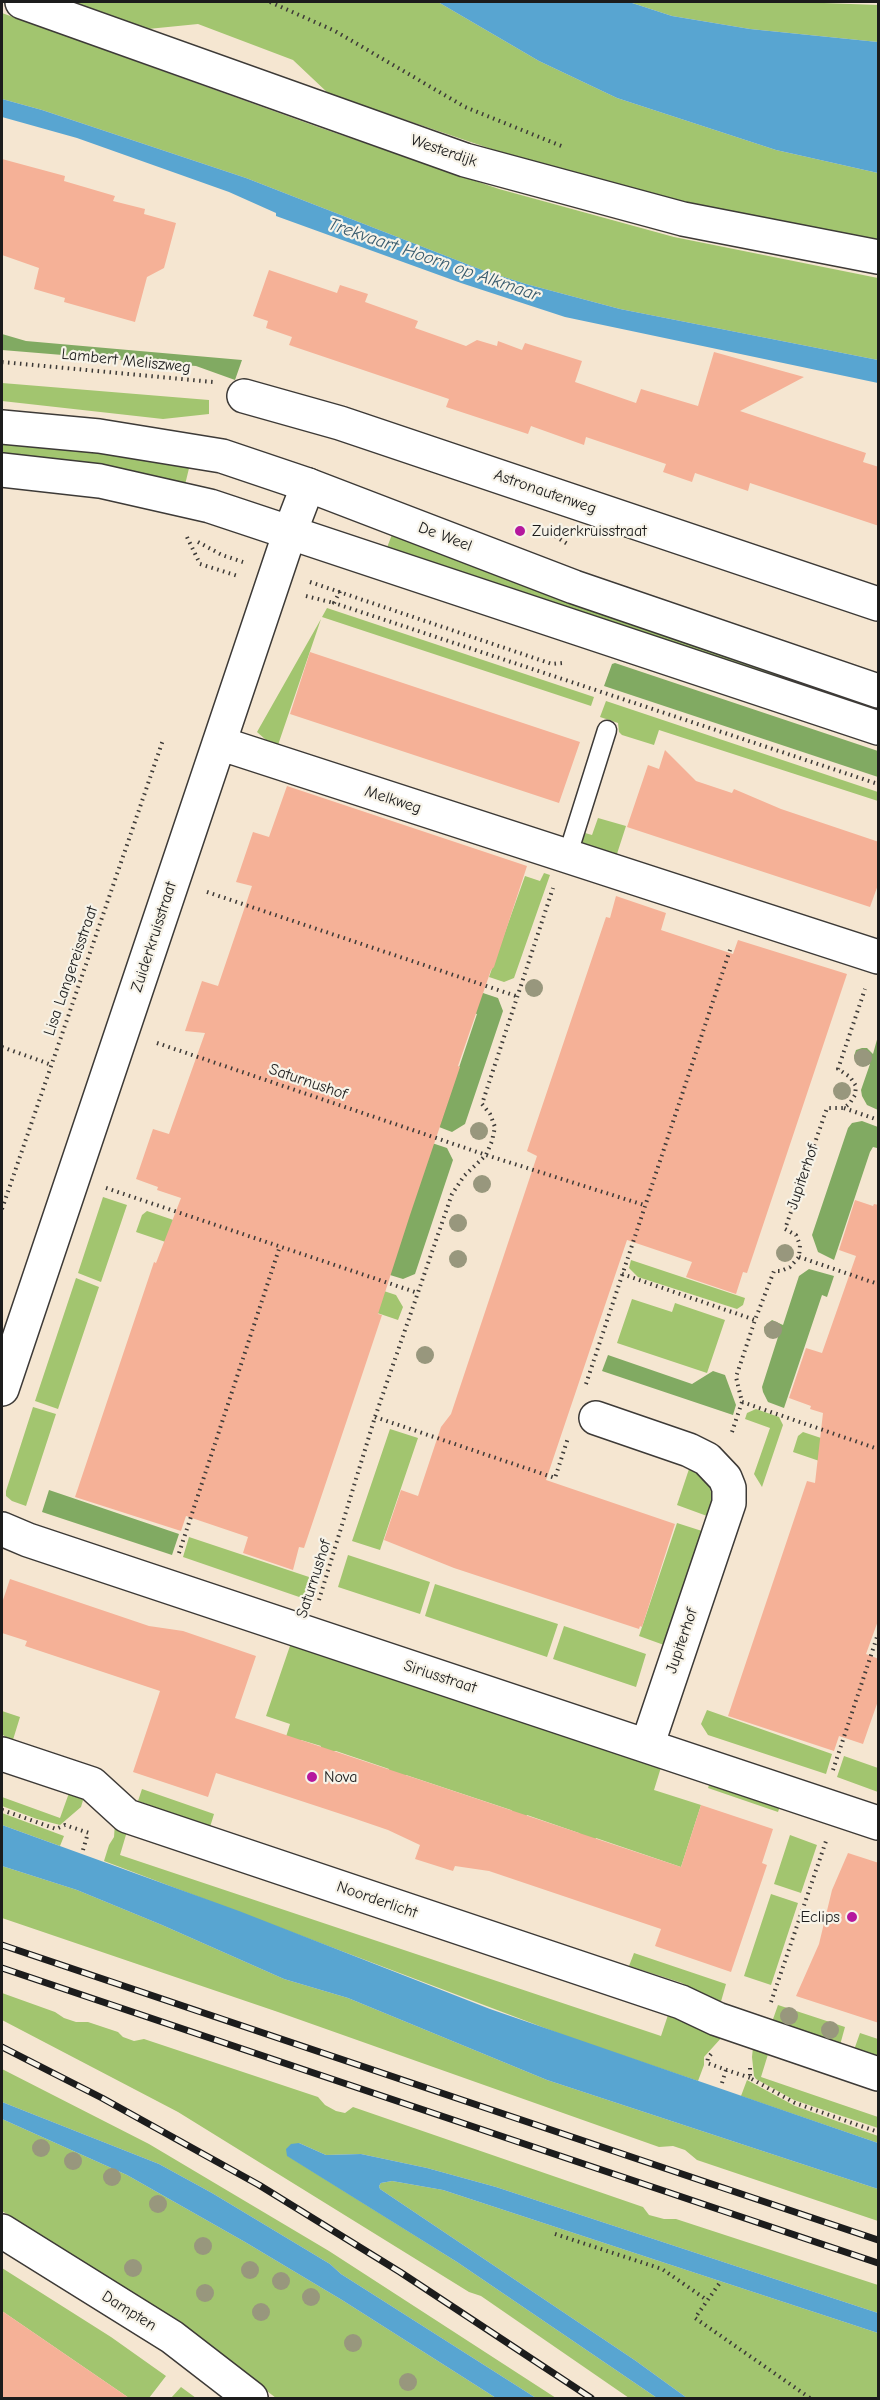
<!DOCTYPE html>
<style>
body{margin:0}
#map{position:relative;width:880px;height:2400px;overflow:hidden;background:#f5e6d1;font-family:"Comic Neue",sans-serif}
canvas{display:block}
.frame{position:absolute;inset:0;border:3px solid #1c1c1c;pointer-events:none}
</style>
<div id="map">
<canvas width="880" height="2400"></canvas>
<div class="frame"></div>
</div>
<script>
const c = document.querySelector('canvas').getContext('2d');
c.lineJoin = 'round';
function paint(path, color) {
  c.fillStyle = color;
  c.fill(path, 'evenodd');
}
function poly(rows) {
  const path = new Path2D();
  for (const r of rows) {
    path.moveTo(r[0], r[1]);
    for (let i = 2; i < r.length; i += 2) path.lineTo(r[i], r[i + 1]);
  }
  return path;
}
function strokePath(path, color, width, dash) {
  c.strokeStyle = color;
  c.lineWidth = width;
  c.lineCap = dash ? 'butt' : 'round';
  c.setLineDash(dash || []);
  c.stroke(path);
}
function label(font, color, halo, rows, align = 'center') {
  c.font = font + ' "Comic Neue",sans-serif';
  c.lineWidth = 4.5;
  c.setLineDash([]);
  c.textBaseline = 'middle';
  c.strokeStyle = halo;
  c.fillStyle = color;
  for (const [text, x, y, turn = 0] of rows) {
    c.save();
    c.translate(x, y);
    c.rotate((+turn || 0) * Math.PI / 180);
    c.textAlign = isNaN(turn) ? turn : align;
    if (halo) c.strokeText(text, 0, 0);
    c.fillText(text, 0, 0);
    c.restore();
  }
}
paint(poly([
 [72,2,438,2,539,61,617,98,776,150,878,173,878,243,685,206,506,154,329,94,293,60,198,24,148,29],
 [629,2,797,2,878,5,878,42,750,29,672,16],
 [2,13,318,127,499,189,674,237,878,278,878,360,620,309,526,284,482,270,246,178,42,110,2,99],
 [2,383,209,400,209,414,163,419,2,401],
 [2,437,191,460,184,489,2,461],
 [394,529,878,701,878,718,385,553],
 [327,608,594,697,591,706,322,617],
 [321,619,278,745,266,740,257,732],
 [606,701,878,792,878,801,659,730,654,745,622,735,619,732,618,723,600,717],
 [598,818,626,826,616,857,584,846,582,841,585,833,592,835],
 [544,873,550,875,514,978,504,982,489,977,525,876,540,881],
 [103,1197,127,1205,101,1282,78,1273],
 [147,1211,273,1254,266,1276,136,1232,142,1215],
 [284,1258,396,1295,403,1307,398,1320,277,1279],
 [631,1260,745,1298,743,1305,737,1309,638,1277,629,1268],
 [76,1278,99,1287,58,1409,35,1401],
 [632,1299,672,1312,675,1303,725,1320,707,1373,617,1343],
 [33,1407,56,1414,26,1506,12,1501,6,1496,6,1491],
 [756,1409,779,1417,783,1425,762,1487,754,1474,770,1428,745,1419,747,1413],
 [390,1429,418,1438,380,1550,352,1541],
 [803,1432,878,1457,878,1481,793,1452,798,1436],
 [689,1469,698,1472,710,1485,712,1501,707,1516,677,1505],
 [677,1523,702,1531,664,1645,639,1636],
 [189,1537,312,1578,305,1599,183,1557],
 [348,1555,430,1582,420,1614,338,1587],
 [435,1584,558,1624,547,1657,425,1616],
 [564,1626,646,1654,636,1687,553,1659],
 [292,1640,662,1764,654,1790,701,1805,681,1867,596,1838,593,1843,579,1833,527,1815,524,1820,511,1810,406,1775,403,1779,388,1775,389,1769,336,1751,319,1752,321,1746,301,1740,285,1740,290,1724,266,1716],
 [707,1710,832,1754,826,1774,708,1735,701,1724],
 [2,1711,20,1717,12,1743,2,1734],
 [844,1756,878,1768,878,1792,837,1777],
 [711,1780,781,1803,778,1812,708,1788],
 [142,1789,214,1814,210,1827,138,1801],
 [69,1793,84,1797,81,1807,60,1825,37,1819,2,1806,2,1797,60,1818],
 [2,1813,64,1836,60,1846,2,1825],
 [115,1823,128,1828,120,1855,661,2036,670,2009,723,2036,704,2057,704,2065,698,2081,571,2038,104,1861,109,1845,114,1837],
 [790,1835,817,1845,801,1893,774,1884],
 [2,1866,77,1890,162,1925,284,1979,348,1998,547,2080,878,2189,878,2221,697,2160,685,2150,673,2146,659,2147,278,2012,2,1918],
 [771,1894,798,1903,771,1985,744,1976],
 [634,1953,726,1984,720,2005,682,1983,629,1966],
 [2,1993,55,2012,64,2018,76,2022,88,2022,118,2032,123,2037,134,2041,144,2039,318,2097,325,2105,336,2111,345,2113,353,2107,643,2207,649,2215,664,2219,676,2219,878,2285,878,2313,496,2187,427,2168,361,2154,326,2155,299,2143,288,2156,457,2262,657,2398,629,2398,481,2296,469,2292,178,2112,2,2020],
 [778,2005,845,2027,840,2045,772,2022],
 [860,2033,878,2039,878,2058,854,2050],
 [753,2047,769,2051,761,2077,878,2117,878,2128,794,2100,756,2079,754,2076,752,2057],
 [2,2069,149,2144,329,2251,556,2398,536,2398,341,2274,330,2264,212,2193,159,2164,2,2102],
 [747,2080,795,2106,878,2136,878,2143,741,2096],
 [2,2119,127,2175,245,2242,342,2300,496,2398,276,2398,215,2351,117,2283,2,2211],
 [392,2181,443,2190,878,2333,878,2398,687,2398,636,2361,380,2189,379,2186,381,2183],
 [2,2268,111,2337,166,2376,149,2398,129,2398,2,2311],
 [181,2387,196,2398,171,2398]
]), '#a2c56f');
paint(poly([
 [2,334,26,341,242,360,235,380,196,366,2,350],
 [615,663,878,751,878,777,604,686,612,664],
 [462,986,498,998,503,1011,465,1124,452,1132,439,1127,477,1014,454,1007],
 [878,1036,878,1110,867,1105,862,1096,861,1090,870,1064,861,1066,856,1063,854,1056,856,1050,862,1048,867,1048,873,1054],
 [862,1121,878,1127,878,1143,877,1148,873,1147,870,1152,834,1260,818,1252,812,1235,848,1128,852,1123],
 [411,1136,447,1148,453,1160,415,1274,403,1279,390,1275],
 [809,1269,834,1276,827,1297,822,1295,784,1408,768,1402,763,1392,762,1387,778,1337,768,1337,765,1333,764,1327,772,1320,783,1325,799,1276],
 [608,1355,692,1384,713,1371,725,1375,736,1405,733,1415,602,1371],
 [49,1490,179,1534,172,1555,42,1512]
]), '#81aa62');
paint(poly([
 [438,2,629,2,672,16,750,29,878,42,878,173,776,150,617,98,539,61],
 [2,99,42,110,246,178,482,270,526,284,620,309,878,360,878,383,565,317,461,283,276,216,276,213,229,192,77,138,2,117],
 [2,1825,239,1911,490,2009,878,2143,878,2189,547,2080,348,1998,284,1979,162,1925,77,1890,2,1866],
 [2,2102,159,2164,212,2193,330,2264,341,2274,536,2398,496,2398,342,2300,245,2242,127,2175,2,2119],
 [299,2143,326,2155,361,2154,427,2168,496,2187,878,2313,878,2333,443,2190,392,2181,381,2183,379,2186,380,2189,636,2361,687,2398,657,2398,457,2262,287,2156,286,2149,291,2144]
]), '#58a5d1');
paint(poly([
 [2,159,65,176,64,181,115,196,113,201,145,209,144,214,176,223,164,268,147,277,135,322,64,302,65,298,34,289,39,268,2,255],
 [269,270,337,293,340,285,368,294,365,302,418,321,415,328,466,346,477,340,497,346,498,341,522,350,525,343,582,361,575,382,636,403,641,389,698,406,714,352,804,377,740,411,866,453,863,462,879,467,879,526,750,483,748,491,695,473,692,482,663,472,666,464,586,437,584,445,531,426,528,434,446,407,449,399,289,345,292,337,266,328,268,321,253,316],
 [310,652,580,742,559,803,290,714],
 [665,750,696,781,732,793,734,789,781,809,879,842,879,882,870,907,627,827,648,765,659,769],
 [287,786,527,866,494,967,491,970,458,1066,460,1067,410,1215,378,1314,382,1315,353,1402,304,1548,299,1547,293,1570,243,1553,248,1537,186,1516,181,1531,75,1497,154,1262,156,1263,181,1198,157,1190,158,1187,136,1179,153,1129,169,1134,205,1033,185,1031,202,981,218,986,252,886,236,882,253,832,269,837],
 [616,896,666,913,661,930,733,954,738,940,847,974,747,1273,743,1272,736,1294,686,1277,692,1262,627,1240,546,1480,675,1524,642,1627,640,1626,639,1629,454,1568,384,1540,401,1490,418,1496,441,1427,451,1414,537,1156,527,1151,606,917,610,918],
 [855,1200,873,1206,874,1204,879,1205,879,1618,866,1654,879,1659,879,1698,863,1744,839,1736,834,1751,728,1716,807,1481,815,1483,823,1413,810,1409,811,1406,789,1398,806,1348,822,1353,856,1256,839,1250],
 [10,1579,149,1626,183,1631,256,1656,235,1718,648,1856,681,1867,701,1805,773,1829,762,1863,767,1865,731,1972,655,1946,661,1929,489,1871,455,1866,453,1871,415,1859,420,1845,388,1830,353,1818,216,1773,208,1797,133,1772,160,1691,25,1646,27,1641,2,1633,2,1603],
 [848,1853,879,1863,879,2023,796,1996,819,1944,832,1890],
 [2,2311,129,2398,2,2398]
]), '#f5b197');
const service = poly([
 [567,857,607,730]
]);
const minor = poly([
 [244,396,340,423,878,604],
 [219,743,878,957],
 [2,1389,290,532,308,485],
 [596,1418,689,1450,707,1459,725,1478,729,1488,729,1503,647,1746],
 [2,1529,28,1540,878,1823],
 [2,1754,92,1784,127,1816,681,2002,717,2019,878,2074],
 [2,2231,172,2337,251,2398]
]);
const tertiary = poly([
 [22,2,465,160,683,219,878,257],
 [2,427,99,436,222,456,308,485,574,587,878,691],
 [2,470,100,481,210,506,878,728]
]);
strokePath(service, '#3d3a37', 21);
strokePath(minor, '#3d3a37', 36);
strokePath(tertiary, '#3d3a37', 36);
strokePath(poly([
 [270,2,335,31,465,107,564,147],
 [2,362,213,382],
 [555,536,569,545],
 [187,537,200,564,238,576],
 [198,542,222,555,243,562],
 [310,582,552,664,562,663],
 [340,591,334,603,878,784],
 [306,596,334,603],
 [207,892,516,996],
 [157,1043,486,1155,644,1205],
 [2,1047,52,1065],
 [844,1108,878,1120],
 [106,1188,418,1293],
 [2,1209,163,740],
 [799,1257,878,1284],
 [622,1274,755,1320],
 [586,1384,731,947],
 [742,1402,878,1449],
 [375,1417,555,1478,568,1438],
 [732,1432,742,1402,736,1377,755,1320,774,1271,781,1271,790,1267,799,1257,800,1245,796,1235,785,1229,827,1108,844,1108,850,1103,855,1095,856,1086,850,1077,838,1069,865,989],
 [179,1553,280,1246],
 [319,1600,375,1417,452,1194,464,1176,486,1155,492,1141,495,1127,490,1114,482,1104,553,888],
 [833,1770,878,1634],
 [2,1810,56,1829,65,1825,92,1834],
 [83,1850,88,1833],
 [771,2002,826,1841],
 [711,2054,708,2058,707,2063,750,2078],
 [750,2068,750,2078,795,2103,878,2132],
 [722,2083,726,2070],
 [555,2234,662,2269,707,2300],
 [719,2284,695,2318,810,2398]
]), '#3d3a37', 4, [1.5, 4.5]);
strokePath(service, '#fff', 18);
strokePath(minor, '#fff', 33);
strokePath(tertiary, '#fff', 33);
const rail = poly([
 [2,1945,878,2240],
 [2,1968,878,2263],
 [2,2047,102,2098,259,2185,400,2272,591,2398]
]);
strokePath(rail, '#1c1c1c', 7);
strokePath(rail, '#f7f3e8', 4.5, [14]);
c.fillStyle = '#98977d';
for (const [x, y] of [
 [534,988],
 [863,1058],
 [842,1091],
 [479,1131],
 [482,1184],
 [458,1223],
 [785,1253],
 [458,1259],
 [773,1330],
 [425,1355],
 [789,2016],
 [830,2030],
 [41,2148],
 [73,2161],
 [112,2177],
 [158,2204],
 [203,2246],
 [133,2268],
 [250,2270],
 [281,2281],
 [205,2293],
 [311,2297],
 [261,2312],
 [353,2343],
 [408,2382]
]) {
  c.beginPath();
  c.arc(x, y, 9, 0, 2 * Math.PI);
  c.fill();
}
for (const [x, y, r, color] of [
 [520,531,6,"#b5179e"],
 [312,1777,6,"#b5179e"],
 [852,1917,6,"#b5179e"]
]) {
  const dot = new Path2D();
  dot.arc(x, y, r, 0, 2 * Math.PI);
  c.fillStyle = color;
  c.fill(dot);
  strokePath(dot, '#f7f3e8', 2);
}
label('16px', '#1c1c1c', '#f7f3e8', [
 ["Westerdijk",444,151,19],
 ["Lambert Meliszweg",126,361,6],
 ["Astronautenweg",545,492,19],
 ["De Weel",445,537,21],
 ["Melkweg",393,800,18],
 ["Zuiderkruisstraat",154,937,-72],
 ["Lisa Langereisstraat",71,971,-71],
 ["Saturnushof",308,1082,19],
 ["Jupiterhof",803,1177,-71],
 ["Saturnushof",314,1579,-72],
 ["Jupiterhof",682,1641,-71],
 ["Siriusstraat",440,1677,18],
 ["Noorderlicht",377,1900,19],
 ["Dampten",129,2311,32]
]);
label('16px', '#1c1c1c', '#f7f3e8', [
 ["Zuiderkruisstraat",532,531],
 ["Nova",324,1777],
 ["Eclips",840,1917,"right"]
], 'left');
label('italic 18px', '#375a6d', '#f7f3e8', [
 ["Trekvaart Hoorn op Alkmaar",434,260,19]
]);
</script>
